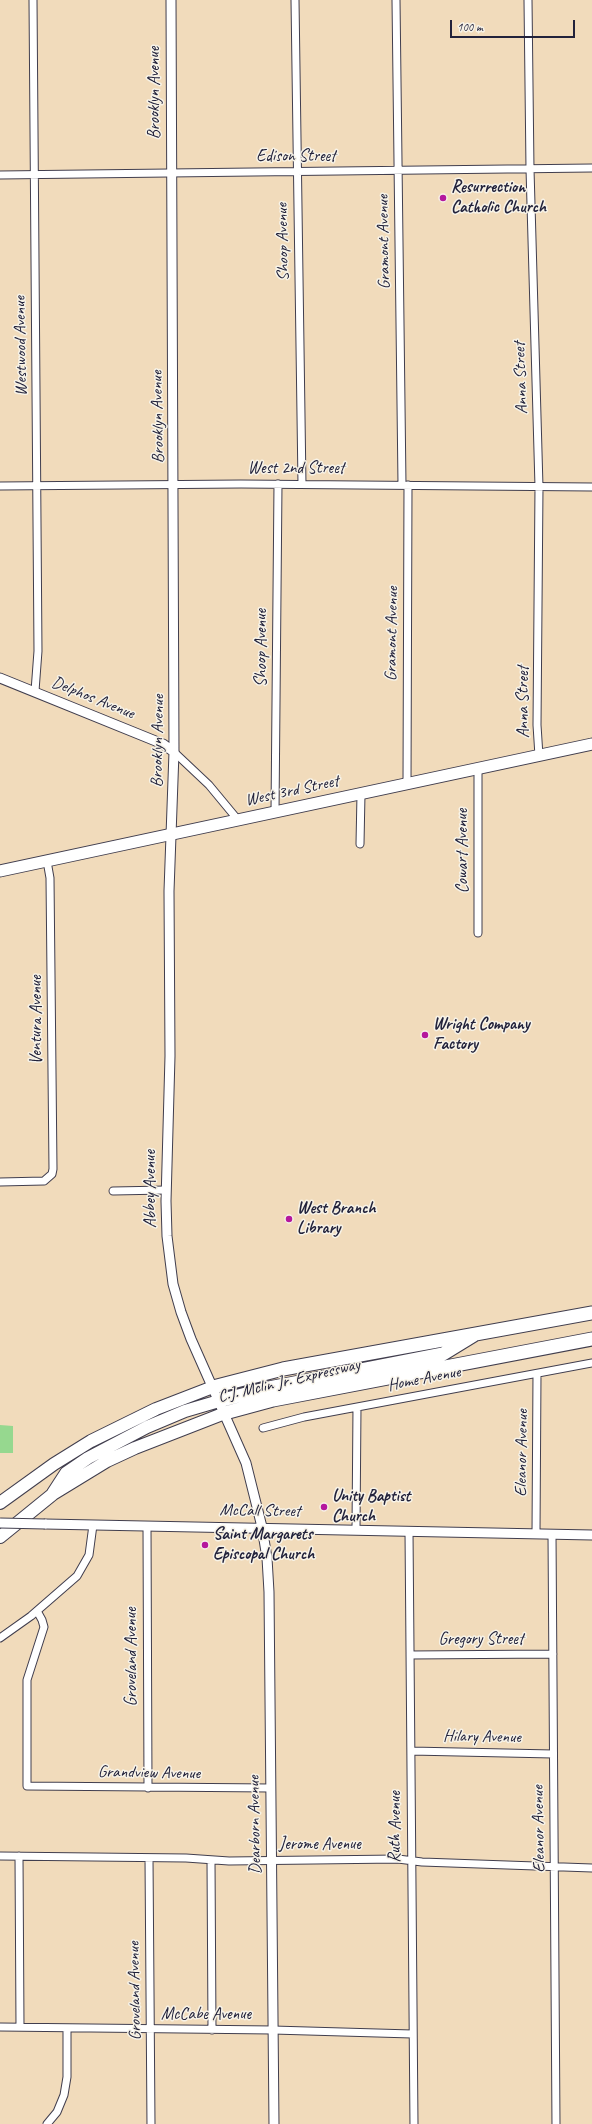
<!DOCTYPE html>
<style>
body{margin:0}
#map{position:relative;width:592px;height:2124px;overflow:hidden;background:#f1dbbb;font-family:Caveat,sans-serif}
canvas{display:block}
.scale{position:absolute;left:450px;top:20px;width:125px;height:18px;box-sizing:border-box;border:2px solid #22223b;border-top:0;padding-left:5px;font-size:12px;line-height:14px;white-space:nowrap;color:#22223b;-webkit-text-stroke:3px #f7f3e8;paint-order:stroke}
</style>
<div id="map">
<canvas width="592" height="2124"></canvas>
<div class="scale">100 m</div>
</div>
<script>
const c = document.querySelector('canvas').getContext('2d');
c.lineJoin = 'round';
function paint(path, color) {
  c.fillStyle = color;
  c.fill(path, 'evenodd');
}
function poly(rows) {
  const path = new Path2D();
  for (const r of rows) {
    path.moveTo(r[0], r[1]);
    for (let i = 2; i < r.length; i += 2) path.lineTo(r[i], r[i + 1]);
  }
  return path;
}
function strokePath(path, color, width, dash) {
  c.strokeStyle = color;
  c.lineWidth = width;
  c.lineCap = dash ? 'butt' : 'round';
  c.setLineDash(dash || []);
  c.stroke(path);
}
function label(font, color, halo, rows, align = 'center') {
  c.font = font + ' Caveat,sans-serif';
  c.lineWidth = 3;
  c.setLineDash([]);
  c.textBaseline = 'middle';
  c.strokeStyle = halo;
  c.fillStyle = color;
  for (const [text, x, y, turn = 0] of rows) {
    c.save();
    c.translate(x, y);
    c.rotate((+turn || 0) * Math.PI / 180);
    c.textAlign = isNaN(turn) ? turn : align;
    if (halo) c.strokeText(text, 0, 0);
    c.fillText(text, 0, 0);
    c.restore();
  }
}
paint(poly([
 [0,1425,13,1426,13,1453,0,1453]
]), '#96d88f');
const minor = poly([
 [33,0,38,651,35,691],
 [295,0,302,484],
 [396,0,402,484],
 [528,0,530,169,539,487,537,725,539,756],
 [0,175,592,168],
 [0,486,241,484,592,487],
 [174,752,209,785,238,820],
 [478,769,478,933],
 [407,784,408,485],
 [275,812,278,484],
 [360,844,361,794],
 [0,1182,44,1181,52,1174,53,1169,50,878,47,861],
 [113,1191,166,1190],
 [263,1428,304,1417,592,1363],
 [147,1526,148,1788],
 [356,1529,357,1407],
 [409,1531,414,2124],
 [536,1533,537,1374],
 [552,1534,556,2124],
 [37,1611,42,1620,44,1627,27,1680,27,1786,270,1788],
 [0,1638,31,1616,77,1576,89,1555,93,1525],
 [410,1655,553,1654],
 [411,1751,553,1754],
 [0,1856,186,1858,229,1861,398,1859,422,1862,592,1868],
 [19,1856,20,2027],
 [149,1858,151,2124],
 [211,1860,212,2030],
 [0,2027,273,2030,412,2034],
 [47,2124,57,2112,64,2095,67,2077,67,2028]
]);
const tertiary = poly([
 [171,0,174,752,169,891,170,1056,166,1201,167,1236,173,1284,181,1312,191,1339,246,1463,262,1527,267,1558,269,1592,274,2124],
 [0,678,163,744,174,752],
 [45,1524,592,1535]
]);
const primary = poly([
 [0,871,592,744]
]);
const trunk = poly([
 [53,1493,66,1473,88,1458,147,1427,185,1411,219,1401],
 [0,1503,54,1464,91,1441,156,1409,213,1387],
 [0,1537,53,1494,107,1461,135,1448,225,1413]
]);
const motorway = poly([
 [213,1387,283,1369,592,1313],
 [219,1401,269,1388,443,1354,474,1335],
 [225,1413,273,1400,592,1339]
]);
strokePath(minor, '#413e4e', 9);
strokePath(tertiary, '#413e4e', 11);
strokePath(primary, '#413e4e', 13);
strokePath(trunk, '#413e4e', 14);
strokePath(motorway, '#413e4e', 15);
strokePath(minor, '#fff', 7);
strokePath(tertiary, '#fff', 9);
strokePath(primary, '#fff', 11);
strokePath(trunk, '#fff', 12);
strokePath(motorway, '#fff', 13);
const tertiaryBridge = poly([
 [0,1523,45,1524]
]);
strokePath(tertiaryBridge, '#413e4e', 11, []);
strokePath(tertiaryBridge, '#fff', 9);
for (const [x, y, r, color] of [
 [443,198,4,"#b5179e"],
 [425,1035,4,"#b5179e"],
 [289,1219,4,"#b5179e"],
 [324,1507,4,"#b5179e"],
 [205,1545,4,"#b5179e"]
]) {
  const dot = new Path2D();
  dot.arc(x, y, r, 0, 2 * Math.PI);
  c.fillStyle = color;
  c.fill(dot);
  strokePath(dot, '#f7f3e8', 1.5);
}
label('17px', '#22223b', '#f7f3e8', [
 ["Brooklyn Avenue",155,93,-90],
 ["Edison Street",296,157],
 ["Shoop Avenue",283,242,-91],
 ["Gramont Avenue",384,242,-91],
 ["Westwood Avenue",21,346,-91],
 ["Anna Street",521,378,-92],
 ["Brooklyn Avenue",158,417,-91],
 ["West 2nd Street",296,469],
 ["Gramont Avenue",392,634,-89],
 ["Shoop Avenue",262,648,-90],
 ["Delphos Avenue",93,698,22],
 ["Anna Street",524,702,-90],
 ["Brooklyn Avenue",158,741,-89],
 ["West 3rd Street",292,791,-12],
 ["Cowart Avenue",463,851,-90],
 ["Ventura Avenue",37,1020,-90],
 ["Abbey Avenue",151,1189,-90],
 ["Home Avenue",424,1379,-11],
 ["C.J. Mclin Jr. Expressway",289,1381,-13],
 ["Eleanor Avenue",522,1453,-89],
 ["McCall Street",260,1511,1],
 ["Gregory Street",481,1640],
 ["Groveland Avenue",132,1657,-90],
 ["Hilary Avenue",482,1737,1],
 ["Grandview Avenue",149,1773,1],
 ["Dearborn Avenue",255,1825,-91],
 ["Ruth Avenue",396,1827,-90],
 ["Eleanor Avenue",539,1829,-91],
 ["Jerome Avenue",320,1845],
 ["Groveland Avenue",135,1991,-91],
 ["McCabe Avenue",206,2015]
]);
label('bold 17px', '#22223b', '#f7f3e8', [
 ["Resurrection",451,188],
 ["Catholic Church",451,208],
 ["Wright Company",433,1025],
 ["Factory",433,1045],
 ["West Branch",297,1209],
 ["Library",297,1229],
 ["Unity Baptist",332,1497],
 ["Church",332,1517],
 ["Saint Margarets",213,1535],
 ["Episcopal Church",213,1555]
], 'left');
</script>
